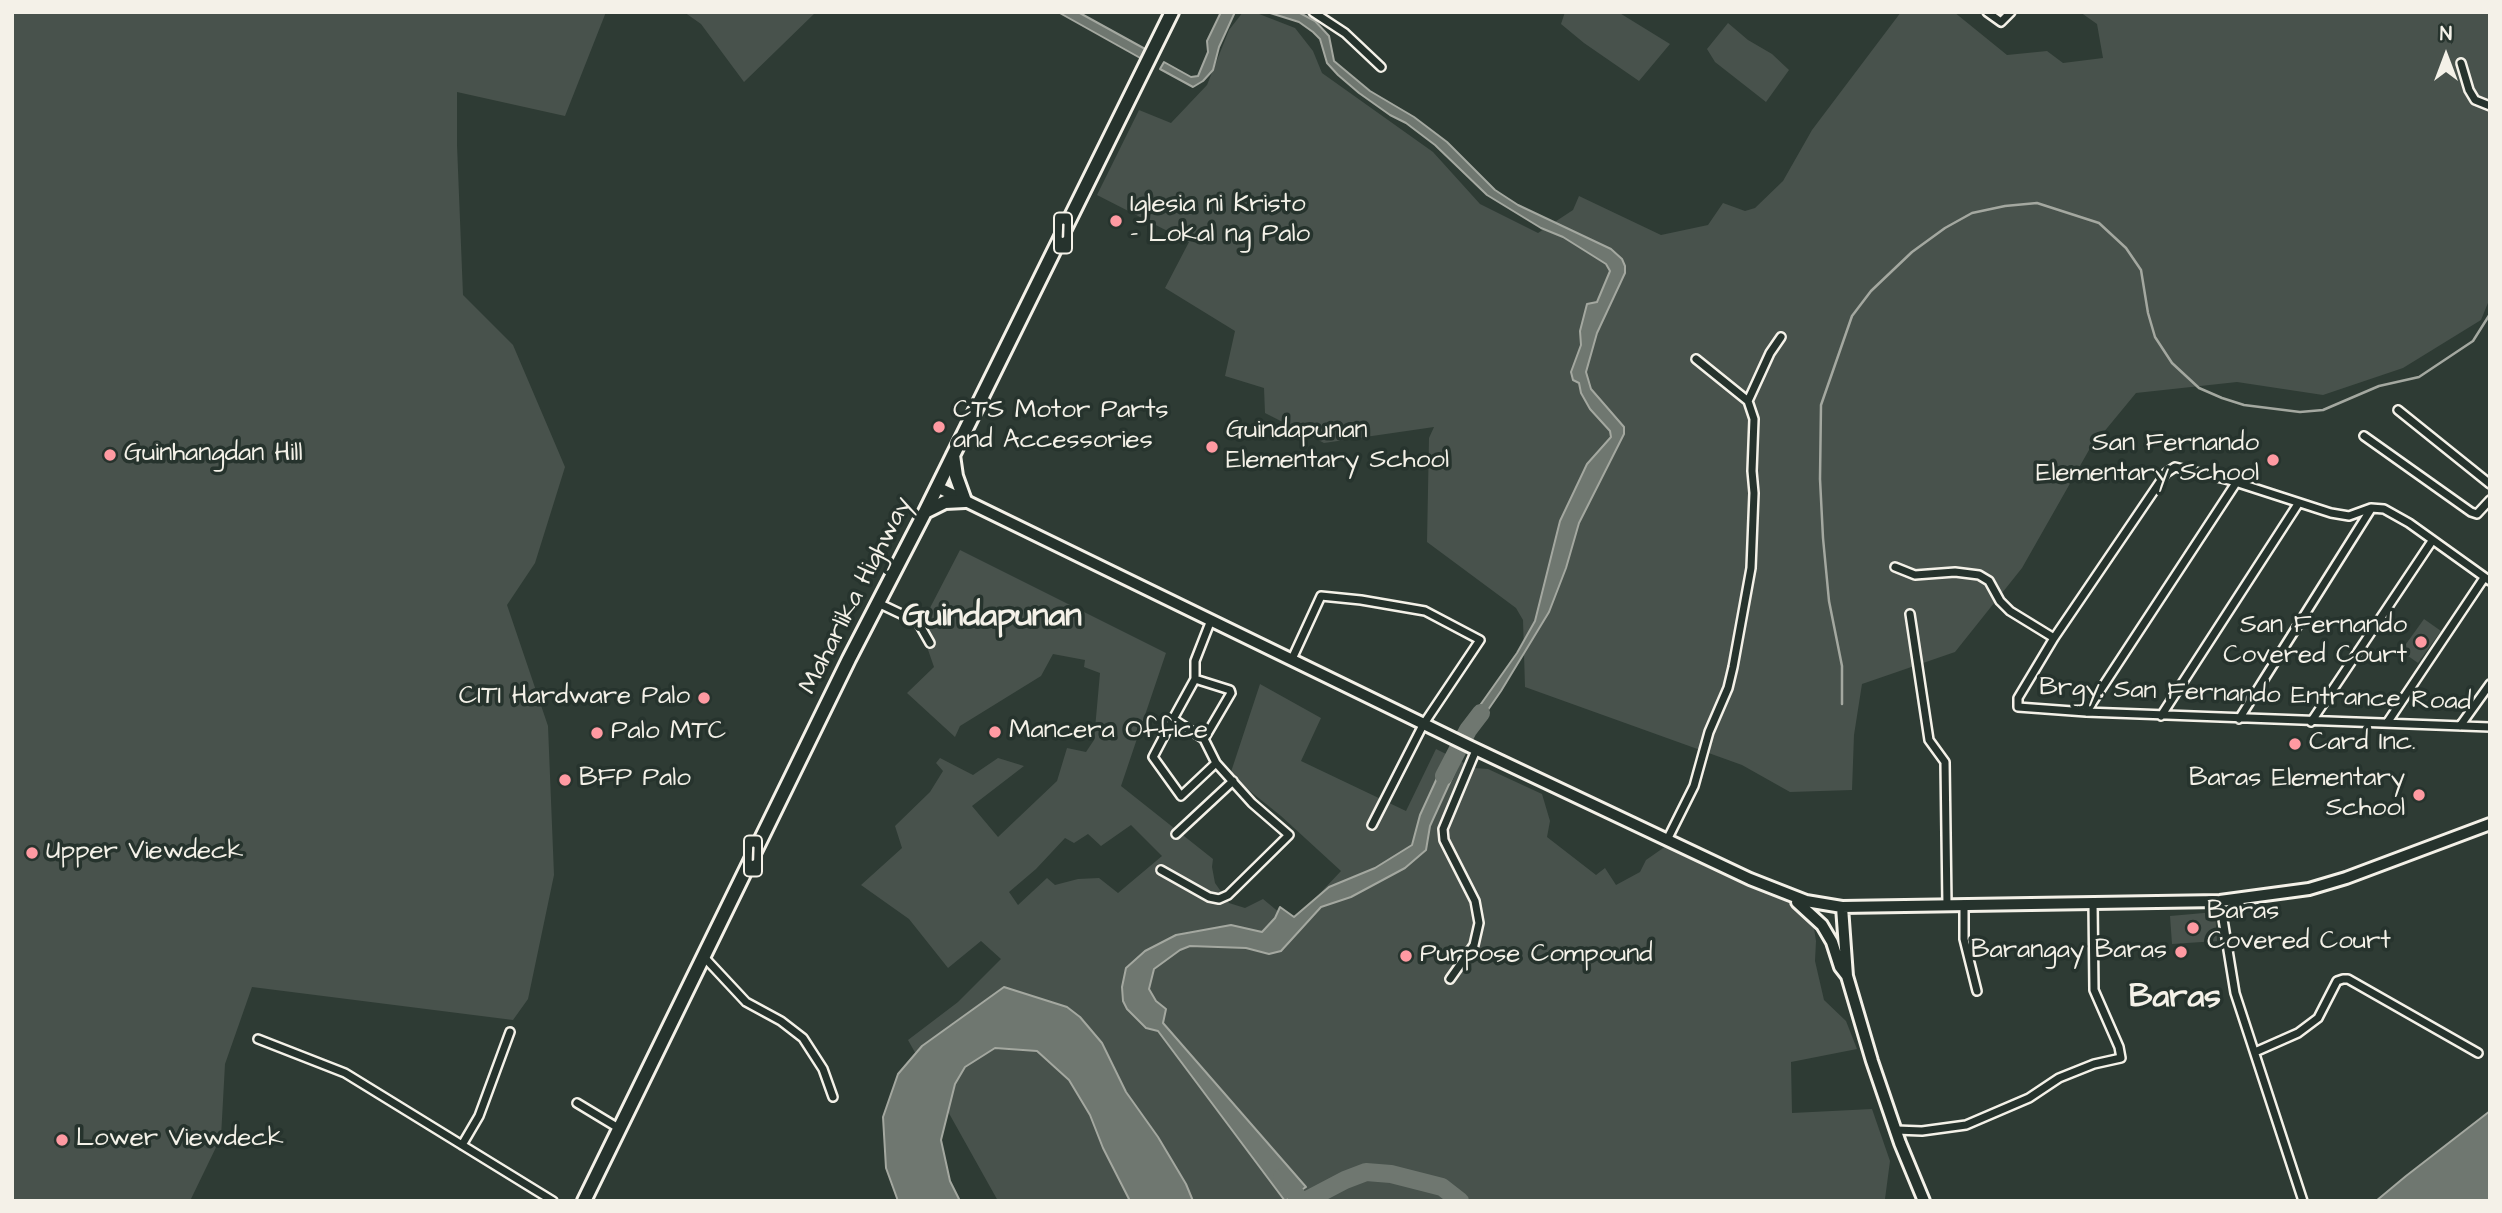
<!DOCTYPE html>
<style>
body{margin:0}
#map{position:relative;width:2502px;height:1213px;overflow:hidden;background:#2e3b34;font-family:"Architects Daughter",sans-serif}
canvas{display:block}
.frame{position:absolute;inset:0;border:14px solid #f4f1e8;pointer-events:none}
.north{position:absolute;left:2411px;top:21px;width:70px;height:70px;-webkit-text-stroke:5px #26332d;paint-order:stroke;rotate:0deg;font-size:19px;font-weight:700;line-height:28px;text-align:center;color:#f4f1e8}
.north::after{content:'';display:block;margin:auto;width:24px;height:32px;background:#f4f1e8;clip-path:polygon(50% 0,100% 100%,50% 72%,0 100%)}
</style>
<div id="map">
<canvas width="2502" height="1213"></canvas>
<div class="frame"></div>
<div class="north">N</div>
</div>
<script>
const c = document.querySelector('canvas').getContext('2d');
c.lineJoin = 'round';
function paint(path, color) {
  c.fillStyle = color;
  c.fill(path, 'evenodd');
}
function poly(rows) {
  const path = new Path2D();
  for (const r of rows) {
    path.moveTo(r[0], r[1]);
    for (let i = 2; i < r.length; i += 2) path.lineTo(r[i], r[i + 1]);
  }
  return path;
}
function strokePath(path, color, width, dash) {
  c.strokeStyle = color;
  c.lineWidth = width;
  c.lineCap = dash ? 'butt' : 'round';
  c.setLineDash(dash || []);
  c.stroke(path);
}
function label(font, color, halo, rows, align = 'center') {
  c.font = font + ' "Architects Daughter",sans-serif';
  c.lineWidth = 7;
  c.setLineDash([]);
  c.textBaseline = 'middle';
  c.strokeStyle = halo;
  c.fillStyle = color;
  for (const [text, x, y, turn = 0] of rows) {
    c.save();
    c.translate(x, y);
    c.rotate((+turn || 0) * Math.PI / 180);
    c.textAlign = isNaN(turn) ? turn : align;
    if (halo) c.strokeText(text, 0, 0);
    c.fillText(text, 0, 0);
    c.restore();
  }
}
paint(poly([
 [12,12,606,12,565,116,457,92,457,145,463,295,513,345,565,467,535,563,507,605,548,726,554,875,528,999,513,1020,252,987,225,1064,221,1137,190,1201,12,1201],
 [684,12,816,12,744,82,701,24],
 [1243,12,1254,12,1295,28,1313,51,1322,73,1433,152,1480,204,1538,233,1573,210,1579,196,1661,235,1708,225,1723,203,1745,211,1755,208,1783,181,1812,130,1901,12,1954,12,2007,55,2047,51,2063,63,2103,58,2097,24,2080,12,2490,12,2490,298,2481,320,2403,368,2323,395,2237,382,2136,393,2089,450,2022,568,1955,652,1862,684,1854,735,1852,790,1790,792,1742,765,1525,687,1523,620,1516,608,1427,542,1429,438,1434,427,1324,443,1265,413,1264,388,1225,376,1235,331,1165,288,1189,242,1097,195,1139,110,1171,123,1207,85,1229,30],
 [1565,12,1618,12,1670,44,1639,81,1584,43,1561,24],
 [1728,23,1748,40,1772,54,1789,70,1766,102,1715,62,1707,49],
 [960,550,1166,653,1121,786,1213,859,1212,867,1215,883,1229,903,1245,908,1263,899,1292,923,1341,871,1281,816,1230,775,1260,684,1321,718,1301,761,1406,811,1436,749,1474,768,1488,769,1542,794,1550,821,1547,837,1596,875,1605,868,1616,885,1640,872,1646,860,1666,846,1800,908,1813,922,1816,941,1815,961,1824,1000,1846,1021,1857,1049,1791,1062,1792,1113,1872,1109,1890,1161,1885,1199,1889,1201,998,1201,908,1040,958,1002,1001,959,981,941,948,968,909,919,861,885,902,848,895,826,930,792,943,771,936,763,940,758,973,775,998,758,1024,766,972,806,998,837,1057,781,1067,748,1086,752,1094,740,1100,673,1084,667,1085,660,1053,654,1041,676,960,726,955,737,907,693,934,667,926,644,918,631],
 [1131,825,1162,856,1118,893,1099,878,1078,879,1055,885,1047,878,1018,905,1009,892,1036,869,1065,838,1074,843,1088,834,1101,846],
 [2424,619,2441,631,2418,663,2401,651],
 [2215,912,2217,941,2172,944,2170,916]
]), '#48524c');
const water = poly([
 [1058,12,1078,12,1147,50,1142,59,1058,12],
 [1221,12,1235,12,1219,47,1213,70,1203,81,1193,87,1160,69,1164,62,1191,77,1198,76,1208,52,1207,41,1221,12],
 [1267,12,1298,12,1315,21,1329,36,1334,61,1370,91,1414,117,1447,142,1495,190,1518,205,1611,249,1622,259,1625,266,1625,273,1597,333,1586,372,1591,389,1624,427,1624,434,1579,523,1566,568,1549,612,1501,691,1472,733,1464,728,1517,653,1535,621,1560,521,1587,464,1611,437,1610,431,1590,409,1581,393,1579,383,1573,380,1571,372,1581,345,1580,331,1587,304,1597,302,1610,271,1606,264,1563,237,1541,228,1487,195,1435,145,1406,123,1390,115,1359,93,1338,75,1327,63,1320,39,1313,32,1299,22,1267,12],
 [1449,752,1461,758,1430,826,1426,850,1405,868,1351,897,1321,907,1281,951,1269,954,1246,948,1190,946,1180,950,1154,969,1149,989,1156,1001,1166,1009,1163,1023,1306,1187,1285,1201,1158,1031,1146,1028,1127,1009,1123,1001,1122,987,1126,968,1145,951,1176,935,1231,925,1262,932,1275,918,1280,907,1294,917,1329,887,1375,868,1412,845,1420,815,1449,752],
 [1004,987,1067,1007,1080,1017,1102,1043,1126,1092,1158,1137,1186,1184,1193,1201,1130,1201,1103,1148,1090,1115,1069,1080,1037,1051,995,1048,965,1067,955,1084,941,1140,950,1181,960,1201,898,1201,886,1168,883,1117,898,1074,922,1046,1004,987],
 [2490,1111,2490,1201,2376,1201,2406,1176,2490,1111]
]);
paint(water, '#6f7770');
strokePath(water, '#a4a8a0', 2);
strokePath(poly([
 [1842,704,1842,666,1829,601,1823,538,1820,479,1821,405,1852,316,1871,291,1912,252,1945,228,1972,213,2005,206,2037,203,2099,223,2126,248,2141,270,2148,313,2155,337,2172,363,2199,388,2222,398,2244,405,2300,412,2323,410,2379,386,2419,377,2473,341,2490,314]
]), '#a4a8a0', 2.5);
strokePath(poly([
 [1444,776,1468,730,1481,713],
 [1282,1177,1301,1201],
 [1305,1201,1345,1180,1366,1172,1391,1174,1442,1187,1460,1201]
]), '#6f7770', 18);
const minor = poly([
 [1313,12,1345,33,1381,67],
 [1987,12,2001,22,2011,12],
 [2461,63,2469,90,2475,100,2490,106],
 [1696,359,1748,401],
 [2398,410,2490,484],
 [2364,436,2471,512,2477,514,2490,500],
 [1895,567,1915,575,1955,572,1979,575,1989,581,2000,601,2010,611,2054,638],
 [2490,581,2409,523,2384,509,2371,508,2349,516,2331,513,2229,480,2175,467,2166,473,2054,638,2018,698,2018,707,2086,712,2490,727],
 [878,603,918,622,930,643],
 [1910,614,1929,740,1945,762,1947,905],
 [1292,659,1321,596,1361,600,1425,611,1480,640,1423,725,1372,825],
 [1195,679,1230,690,1231,693,1204,739],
 [2086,712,2236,483],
 [2161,716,2298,504],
 [1173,719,1204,739,1216,763,1181,796,1153,757,1173,719,1195,679,1195,661,1211,620],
 [2239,719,2371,509],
 [2311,722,2432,541],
 [2387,723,2484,578],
 [2460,726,2490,684],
 [1176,834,1233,781],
 [1667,840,1694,786,1709,732,1728,688,1733,667,1751,568,1754,493,1752,471,1754,419,1748,401,1770,353,1781,337],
 [1161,870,1209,897,1219,899,1228,895,1289,835,1252,803,1216,763],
 [2220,901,2235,993,2303,1201],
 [1964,904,1964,939,1977,991],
 [704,957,746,1002,781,1021,803,1038,823,1069,833,1097],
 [1450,979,1474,945,1479,923,1475,901,1444,840,1443,829,1476,750],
 [258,1039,345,1073,553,1201],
 [2255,1052,2298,1033,2318,1018,2337,981,2343,979,2348,979,2478,1053],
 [577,1103,620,1129],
 [1896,1130,1922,1131,1966,1125,2029,1098,2059,1078,2094,1064,2121,1058,2119,1047,2094,990,2093,903],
 [462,1145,479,1116,510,1032]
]);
const secondary = poly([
 [937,487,1471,747,1750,879,1806,901,1842,907,2220,901,2309,889,2346,878,2490,824],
 [1797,902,1822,925,1832,942,1840,967,1847,976],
 [1842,907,1847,976,1872,1061,1900,1143,1924,1201]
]);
const trunk = poly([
 [925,512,945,502,965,501,956,476,953,455],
 [584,1201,849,659,925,512,1172,12]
]);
strokePath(minor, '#f4f1e8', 12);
strokePath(secondary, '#f4f1e8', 16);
strokePath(trunk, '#f4f1e8', 18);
strokePath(minor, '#26332d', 7);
strokePath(secondary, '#26332d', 10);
strokePath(trunk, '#26332d', 12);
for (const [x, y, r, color] of [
 [1116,221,7,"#ff9aa2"],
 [939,427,7,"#ff9aa2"],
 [1212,447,7,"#ff9aa2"],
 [110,455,7,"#ff9aa2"],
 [2273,460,7,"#ff9aa2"],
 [2421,642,7,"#ff9aa2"],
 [704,698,7,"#ff9aa2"],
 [995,732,7,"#ff9aa2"],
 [597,733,7,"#ff9aa2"],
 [2295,744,7,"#ff9aa2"],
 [565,780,7,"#ff9aa2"],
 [2419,795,7,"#ff9aa2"],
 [32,853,7,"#ff9aa2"],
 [2193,928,7,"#ff9aa2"],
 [2181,952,7,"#ff9aa2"],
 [1406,956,7,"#ff9aa2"],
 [62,1140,7,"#ff9aa2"]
]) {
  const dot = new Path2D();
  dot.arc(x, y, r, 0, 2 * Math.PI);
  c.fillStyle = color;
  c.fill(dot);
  strokePath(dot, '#26332d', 2.5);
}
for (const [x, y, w] of [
 [1063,233,18],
 [753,856,18]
]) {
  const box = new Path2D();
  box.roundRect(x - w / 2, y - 20.5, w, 41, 5);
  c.fillStyle = '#26332d';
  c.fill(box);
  strokePath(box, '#f4f1e8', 2);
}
label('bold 24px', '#f4f1e8', null, [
 ["1",1063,233],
 ["1",753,856]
]);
label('26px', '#f4f1e8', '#26332d', [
 ["Iglesia ni Kristo",1130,206],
 ["- Lokal ng Palo",1130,236],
 ["CTS Motor Parts",953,412],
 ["and Accessories",953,442],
 ["Guindapunan",1226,432],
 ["Elementary School",1226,462],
 ["San Fernando",2259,445,"right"],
 ["Elementary School",2259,475,"right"],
 ["Guinhangdan Hill",124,455],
 ["San Fernando",2407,627,"right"],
 ["Covered Court",2407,657,"right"],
 ["CITI Hardware Palo",690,698,"right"],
 ["Mancera Office",1009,732],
 ["Palo MTC",611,733],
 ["Card Inc.",2309,744],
 ["BFP Palo",579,780],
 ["Baras Elementary",2405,780,"right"],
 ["School",2405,810,"right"],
 ["Upper Viewdeck",46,853],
 ["Baras",2207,913],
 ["Covered Court",2207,943],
 ["Barangay Baras",2167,952,"right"],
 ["Purpose Compound",1420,956],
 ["Lower Viewdeck",76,1140]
], 'left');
label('26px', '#f4f1e8', '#26332d', [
 ["Maharlika Highway",857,596,-63],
 ["Brgy. San Fernando Entrance Road",2255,696,2]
]);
label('bold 33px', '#f4f1e8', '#26332d', [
 ["Guindapunan",992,618],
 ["Baras",2175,999]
]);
</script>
